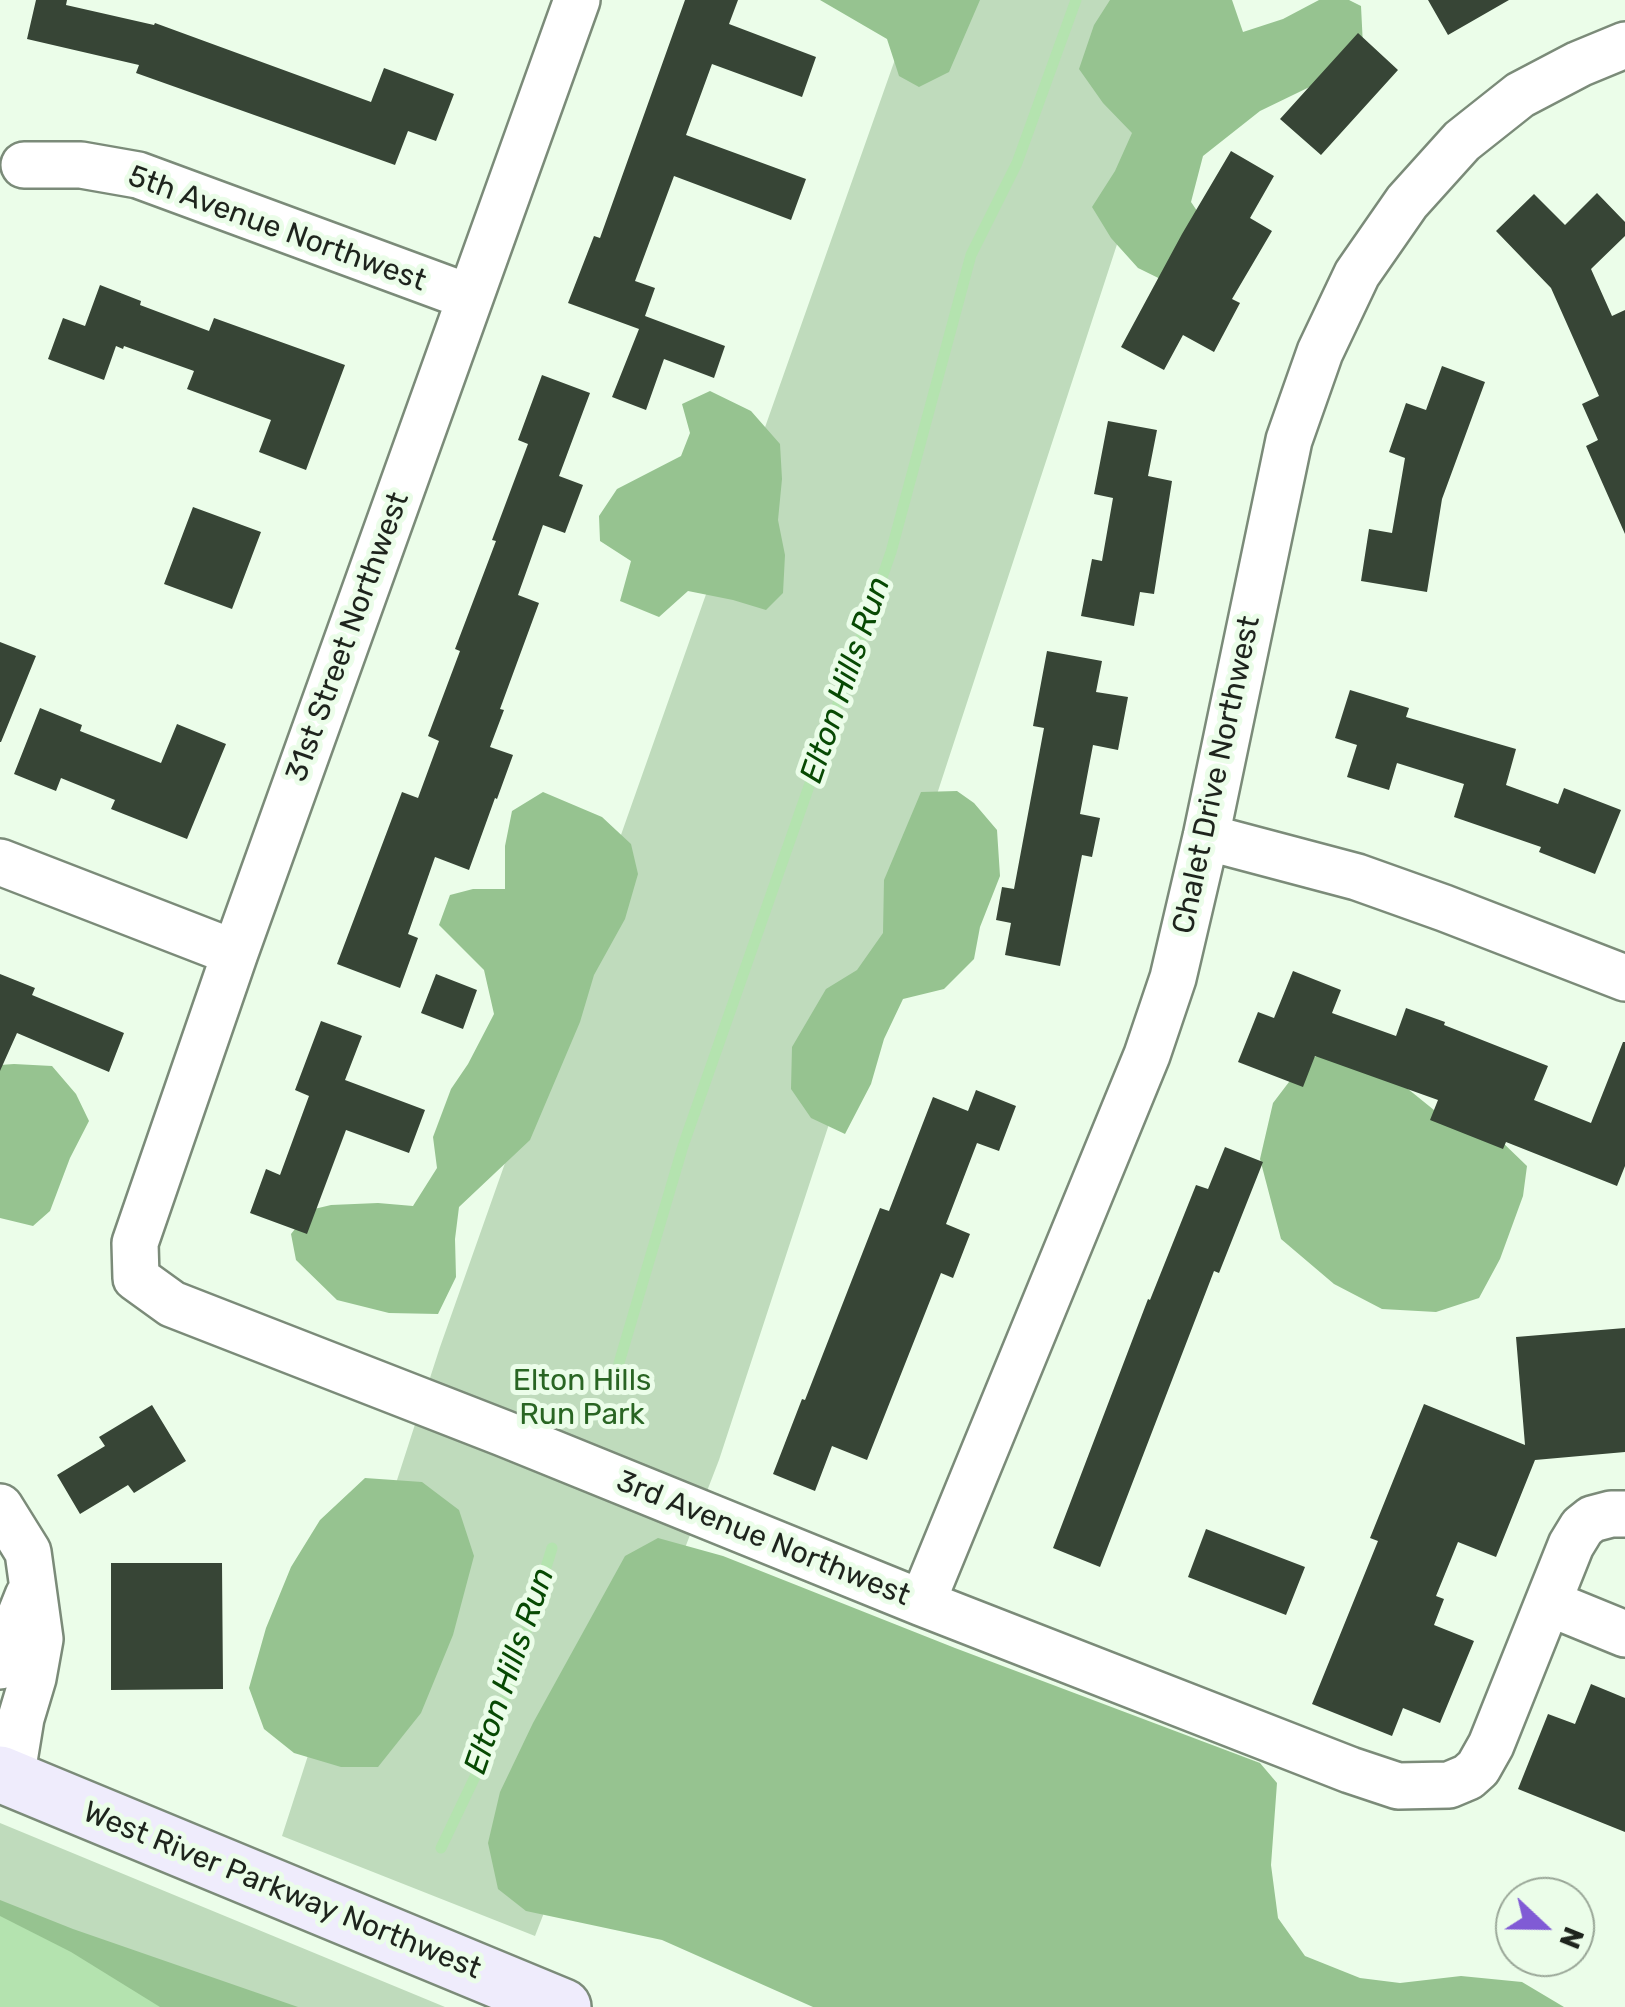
<!DOCTYPE html>
<style>
body{margin:0}
#map{position:relative;width:1625px;height:2007px;overflow:hidden;background:#ebfde9;font-family:Rubik,sans-serif}
canvas{display:block}
.north{position:absolute;left:1495px;top:1877px;width:100px;height:100px;box-sizing:border-box;background:#ebfde9;border:2px solid #99a697;border-radius:50%;rotate:112deg;font-size:28px;font-weight:700;line-height:40px;text-align:center;color:#1e241d}
.north::after{content:'';display:block;margin:auto;width:35px;height:45px;background:#805bd5;clip-path:polygon(50% 0,100% 100%,50% 72%,0 100%)}
</style>
<div id="map">
<canvas width="1625" height="2007"></canvas>
<div class="north">N</div>
</div>
<script>
const c = document.querySelector('canvas').getContext('2d');
c.lineJoin = 'round';
function paint(path, color) {
  c.fillStyle = color;
  c.fill(path, 'evenodd');
}
function poly(rows) {
  const path = new Path2D();
  for (const r of rows) {
    path.moveTo(r[0], r[1]);
    for (let i = 2; i < r.length; i += 2) path.lineTo(r[i], r[i + 1]);
  }
  return path;
}
function strokePath(path, color, width, dash) {
  c.strokeStyle = color;
  c.lineWidth = width;
  c.lineCap = dash ? 'butt' : 'round';
  c.setLineDash(dash || []);
  c.stroke(path);
}
function label(font, color, halo, rows, align = 'center') {
  c.font = font + ' Rubik,sans-serif';
  c.lineWidth = 10;
  c.setLineDash([]);
  c.textBaseline = 'middle';
  c.strokeStyle = halo;
  c.fillStyle = color;
  for (const [text, x, y, turn = 0] of rows) {
    c.save();
    c.translate(x, y);
    c.rotate((+turn || 0) * Math.PI / 180);
    c.textAlign = isNaN(turn) ? turn : align;
    if (halo) c.strokeText(text, 0, 0);
    c.fillText(text, 0, 0);
    c.restore();
  }
}
paint(poly([
 [916,0,1197,0,719,1460,535,1936,282,1836,440,1347],
 [0,1823,445,2007,0,2007]
]), '#bfdbbc');
paint(poly([
 [820,0,980,0,949,72,919,87,899,76,887,39],
 [1110,0,1232,0,1243,32,1283,19,1319,0,1349,0,1361,6,1363,46,1326,79,1260,111,1203,156,1191,202,1218,242,1193,295,1138,268,1111,238,1092,207,1115,171,1132,133,1103,103,1079,69,1094,25],
 [710,391,751,411,780,444,782,479,778,520,785,555,783,593,766,610,733,600,688,591,659,617,620,601,631,561,600,541,599,516,617,489,681,456,690,433,682,404],
 [957,791,974,803,997,830,1000,876,980,927,974,959,944,989,903,999,884,1039,871,1084,845,1134,811,1118,791,1089,792,1047,826,989,857,970,883,933,884,880,921,792],
 [543,792,602,817,631,844,638,874,625,919,594,975,580,1022,530,1140,459,1207,455,1239,456,1277,438,1314,389,1313,337,1300,296,1260,291,1234,310,1210,331,1205,378,1203,413,1206,437,1168,433,1137,451,1089,468,1064,494,1014,484,970,439,925,450,895,473,889,505,889,505,846,512,811],
 [1344,1044,1408,1089,1455,1127,1499,1139,1527,1166,1523,1196,1500,1259,1479,1298,1436,1312,1382,1309,1334,1284,1281,1239,1260,1159,1273,1103,1305,1061],
 [14,1064,52,1066,76,1094,89,1121,70,1158,50,1211,33,1226,0,1218,0,1065],
 [365,1478,422,1482,459,1510,474,1556,453,1635,421,1713,378,1767,341,1767,294,1753,264,1729,249,1688,266,1628,291,1567,320,1520],
 [658,1538,723,1556,955,1648,1260,1763,1277,1783,1271,1865,1278,1918,1305,1956,1360,1978,1400,1983,1461,1976,1522,1982,1564,2007,813,2007,662,1940,526,1911,498,1889,488,1843,500,1792,533,1723,625,1556],
 [0,1900,73,1929,298,2007,97,2007,0,1981]
]), '#96c390');
paint(poly([
 [0,1916,71,1952,160,2007,0,2007]
]), '#b4e3af');
strokePath(poly([
 [619,1363,683,1146,891,552,971,255,1017,163,1076,0],
 [441,1848,492,1741,552,1548]
]), '#b4e3af', 11);
paint(poly([
 [36,0,67,0,66,5,154,25,155,23,371,102,384,68,454,94,436,141,408,131,395,165,136,73,139,65,27,39],
 [685,0,738,0,729,24,816,57,802,97,712,64,686,135,806,179,791,220,674,176,635,281,655,288,645,316,725,346,714,378,664,359,646,410,612,397,639,329,568,303,594,236,600,238],
 [1428,0,1509,0,1448,35],
 [1358,33,1398,70,1321,155,1280,119],
 [1231,151,1274,176,1250,218,1272,231,1232,299,1240,303,1214,352,1183,335,1164,370,1121,347,1182,234],
 [1597,193,1625,222,1625,236,1591,269,1612,316,1625,310,1625,534,1586,446,1598,440,1582,404,1599,396,1551,288,1496,231,1534,194,1565,225],
 [100,285,141,301,140,305,209,331,214,318,345,365,306,470,259,452,271,420,187,389,194,371,124,346,123,349,116,346,104,380,48,359,63,318,85,326],
 [1442,366,1485,382,1442,499,1427,592,1361,581,1369,529,1392,533,1405,458,1389,452,1406,403,1426,410],
 [542,375,590,393,559,476,583,485,565,533,543,525,518,595,539,603,500,709,504,710,490,747,513,755,497,799,495,798,469,870,435,857,408,934,418,938,400,988,337,964,402,792,418,798,439,741,428,736,460,651,455,649,496,541,492,540,528,444,518,440],
 [1108,421,1157,430,1148,476,1172,481,1154,594,1140,592,1134,626,1081,616,1092,559,1102,561,1113,498,1094,494],
 [193,507,261,532,232,609,164,584],
 [0,642,36,656,1,742,0,742],
 [1047,651,1102,661,1096,692,1128,697,1118,750,1093,745,1080,814,1100,818,1092,857,1082,855,1060,966,1005,955,1011,923,996,920,1002,887,1014,889,1044,728,1033,726],
 [1350,690,1409,708,1406,717,1516,749,1506,785,1558,804,1564,788,1621,810,1595,874,1539,852,1541,847,1454,817,1464,784,1397,763,1389,790,1347,777,1357,745,1335,738],
 [40,708,82,725,80,731,161,763,177,724,226,744,187,839,111,809,115,800,61,778,56,791,14,774],
 [1293,971,1341,990,1332,1013,1396,1036,1406,1008,1445,1022,1444,1025,1548,1066,1534,1100,1591,1123,1623,1042,1625,1042,1625,1166,1617,1186,1506,1142,1503,1149,1430,1120,1438,1100,1315,1056,1303,1087,1238,1062,1258,1012,1274,1018],
 [0,974,35,988,32,995,124,1033,109,1072,17,1033,0,1071],
 [436,974,477,990,463,1029,421,1013],
 [321,1021,362,1036,345,1080,425,1110,409,1153,346,1130,307,1234,250,1213,266,1169,280,1175,309,1096,295,1090],
 [976,1090,1016,1106,999,1151,977,1143,946,1224,970,1234,953,1278,941,1273,867,1460,832,1446,815,1491,773,1474,802,1399,805,1400,880,1208,889,1211,933,1097,968,1111],
 [1225,1147,1263,1162,1219,1273,1214,1271,1100,1567,1053,1548,1148,1299,1150,1300,1196,1185,1208,1189],
 [1625,1328,1625,1452,1535,1460,1496,1557,1458,1542,1436,1596,1444,1599,1434,1625,1474,1641,1440,1723,1403,1708,1392,1736,1312,1704,1378,1541,1370,1538,1424,1404,1525,1445,1516,1337],
 [152,1405,186,1461,134,1493,128,1485,80,1514,57,1475,105,1446,99,1437],
 [1206,1529,1305,1567,1286,1615,1188,1577],
 [111,1563,222,1563,223,1689,111,1690],
 [1591,1684,1625,1698,1625,1832,1518,1789,1548,1714,1575,1724]
]), '#374536');
const street = poly([
 [577,0,235,953,135,1243,136,1278,172,1304,503,1433,922,1603,1350,1770,1398,1786,1449,1785,1468,1777,1478,1768,1491,1745,1571,1545,1582,1527,1592,1519,1611,1514,1625,1514],
 [24,165,81,165,138,175,469,297],
 [1206,837,1357,877,1444,908,1625,978],
 [0,862,235,953],
 [0,1507,28,1552,40,1639,33,1678,21,1718,11,1779],
 [922,1603,1147,1055,1173,978,1206,837,1289,440,1320,352,1357,274,1407,202,1462,141,1520,95,1579,64,1625,45],
 [1549,1603,1625,1634],
 [0,1666,28,1596]
]);
const secondary = poly([
 [0,1774,563,2007]
]);
strokePath(street, '#7b8b79', 50);
strokePath(secondary, '#7b8b79', 60);
strokePath(street, '#fff', 45);
strokePath(secondary, '#efecfc', 55);
label('30px', '#1e241d', '#ebfde9', [
 ["5th Avenue Northwest",277,229,20],
 ["31st Street Northwest",348,637,-70],
 ["Chalet Drive Northwest",1217,775,-78],
 ["3rd Avenue Northwest",763,1539,22],
 ["West River Parkway Northwest",282,1891,22]
]);
label('30px', '#296523', '#ebfde9', [
 ["Elton Hills",582,1381],
 ["Run Park",582,1415]
]);
label('italic 32px', '#074903', '#ebfde9', [
 ["Elton Hills Run",846,680,-71],
 ["Elton Hills Run",510,1671,-71]
]);
</script>
